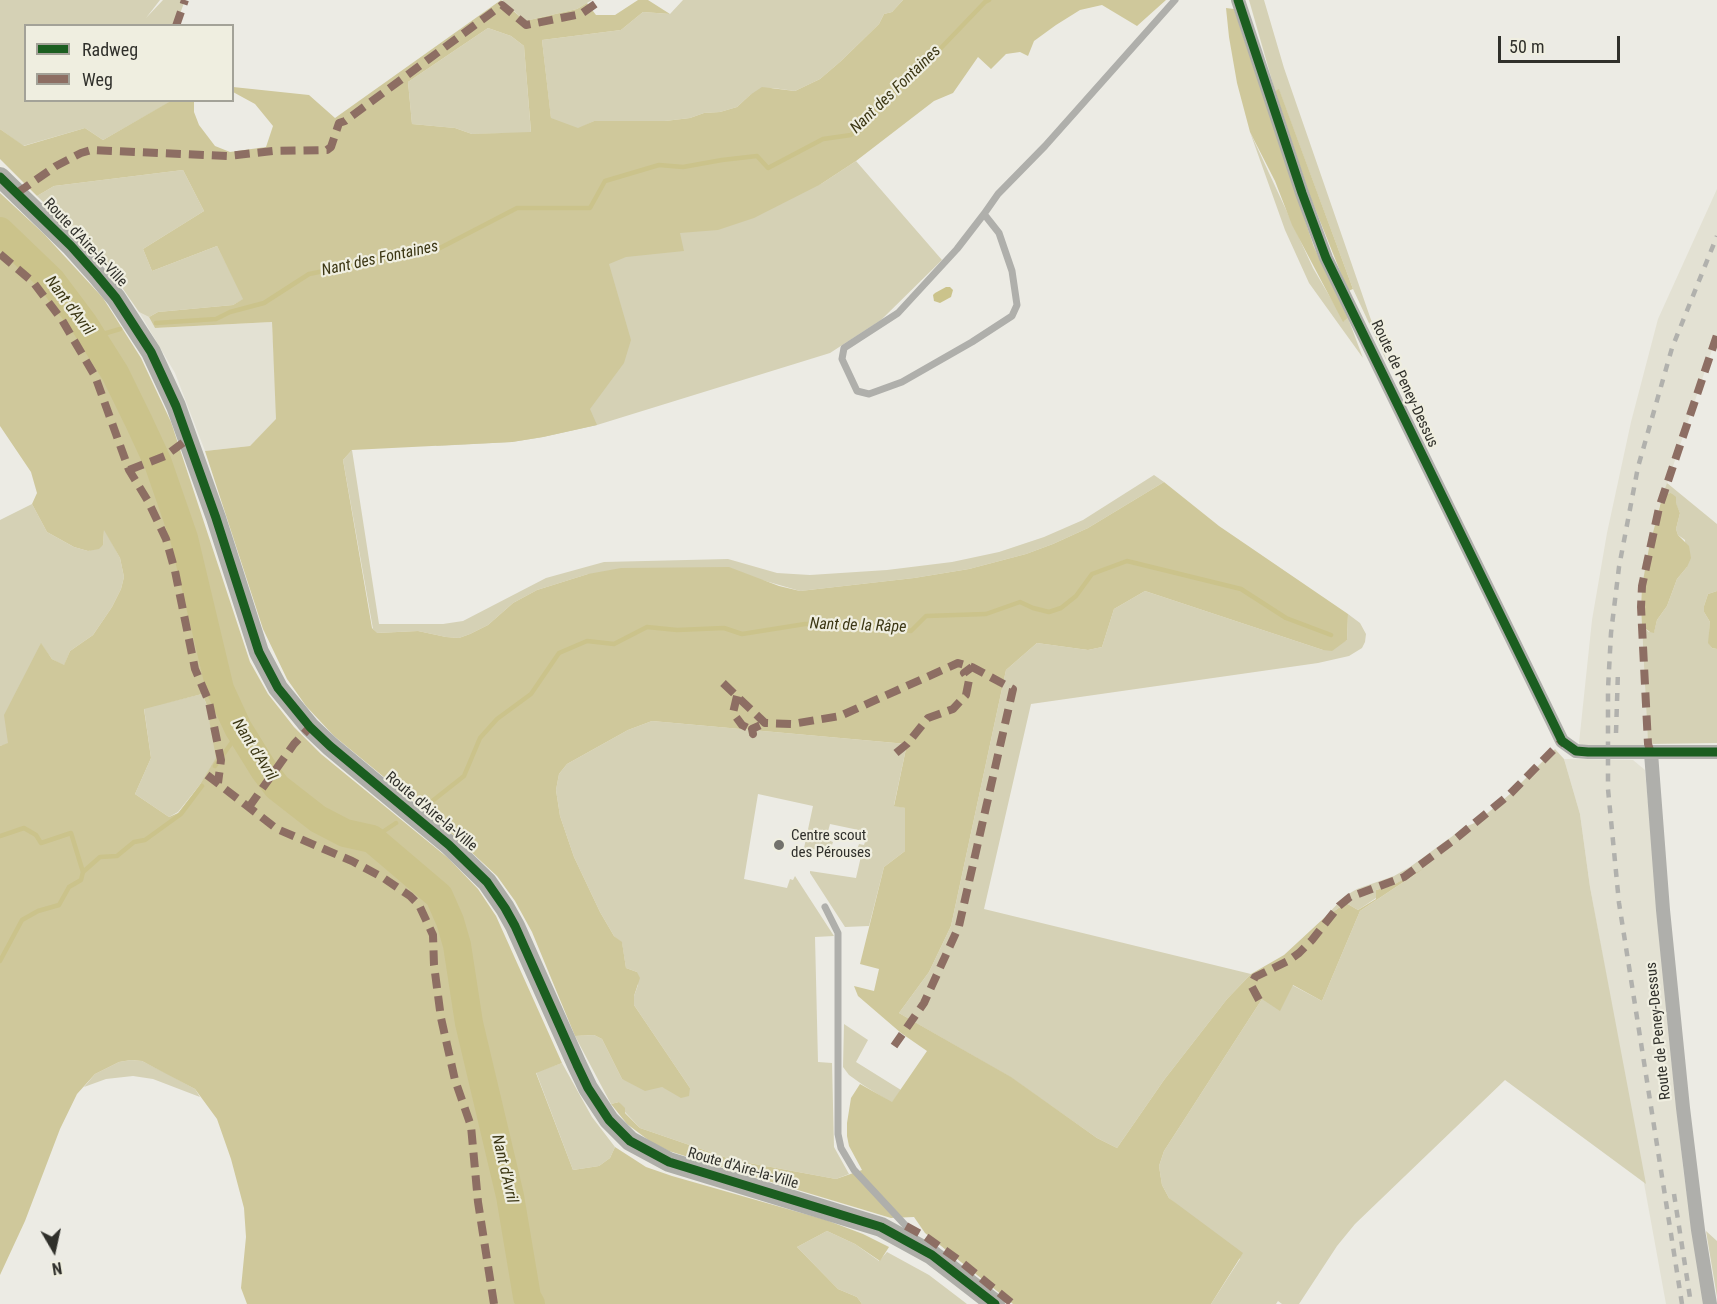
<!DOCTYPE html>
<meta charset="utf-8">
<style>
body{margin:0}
#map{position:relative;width:1717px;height:1304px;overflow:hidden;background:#ecebe4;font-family:"Roboto Condensed",sans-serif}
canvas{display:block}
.legend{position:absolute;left:24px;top:24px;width:210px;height:78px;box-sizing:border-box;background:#efeee0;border:2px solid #a3a298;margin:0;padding:8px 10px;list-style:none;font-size:18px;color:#30302b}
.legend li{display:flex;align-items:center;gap:12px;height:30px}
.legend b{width:30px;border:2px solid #a3a298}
.north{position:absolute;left:24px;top:1220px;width:60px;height:60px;-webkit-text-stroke:4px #efeee0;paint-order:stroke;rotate:171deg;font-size:16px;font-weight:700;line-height:24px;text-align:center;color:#30302b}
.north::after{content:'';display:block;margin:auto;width:21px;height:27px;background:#30302b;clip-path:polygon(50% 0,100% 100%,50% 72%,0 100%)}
.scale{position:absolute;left:1498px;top:36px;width:122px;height:27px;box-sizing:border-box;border:3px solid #30302b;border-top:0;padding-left:8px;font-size:18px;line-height:21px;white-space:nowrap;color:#30302b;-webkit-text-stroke:4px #efeee0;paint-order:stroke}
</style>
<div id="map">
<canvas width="1717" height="1304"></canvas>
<ul class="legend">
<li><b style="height:8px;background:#1b5e20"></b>Radweg</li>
<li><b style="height:8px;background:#8d6e63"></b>Weg</li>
</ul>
<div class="north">N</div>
<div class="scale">50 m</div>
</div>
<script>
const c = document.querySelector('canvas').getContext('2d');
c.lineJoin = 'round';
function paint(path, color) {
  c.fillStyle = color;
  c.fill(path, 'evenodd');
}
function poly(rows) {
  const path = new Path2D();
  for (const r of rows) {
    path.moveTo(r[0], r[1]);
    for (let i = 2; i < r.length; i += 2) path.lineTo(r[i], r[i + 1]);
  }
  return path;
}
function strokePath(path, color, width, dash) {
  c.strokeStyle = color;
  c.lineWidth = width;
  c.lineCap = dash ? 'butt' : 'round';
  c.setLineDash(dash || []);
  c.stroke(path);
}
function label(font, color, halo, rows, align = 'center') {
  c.font = font + ' "Roboto Condensed",sans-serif';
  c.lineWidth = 4.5;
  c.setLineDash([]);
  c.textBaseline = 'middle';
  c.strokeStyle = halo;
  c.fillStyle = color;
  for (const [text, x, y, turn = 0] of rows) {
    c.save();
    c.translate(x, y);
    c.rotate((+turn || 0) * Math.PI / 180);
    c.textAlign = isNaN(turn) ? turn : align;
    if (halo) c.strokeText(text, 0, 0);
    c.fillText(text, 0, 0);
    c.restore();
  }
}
paint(poly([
 [1717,189,1717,335,1659,508,1642,586,1641,607,1648,744,1633,747,1583,746,1579,743,1592,620,1607,533,1631,422,1658,319],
 [139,312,149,317,155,328,272,322,277,419,250,446,205,451,175,373],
 [1564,759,1633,760,1645,770,1672,1065,1684,1175,1704,1304,1666,1304,1590,887,1580,814]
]), '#e3e1d3');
paint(poly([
 [0,0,160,0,146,18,163,0,185,0,176,25,26,26,26,100,170,102,103,140,85,128,23,146,0,129],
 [502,0,592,0,577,9,525,21],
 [683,0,903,0,892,12,884,14,879,24,841,61,820,79,795,91,773,88,750,95,737,107,720,112,704,113,690,118,665,121,594,121,578,129,551,119,542,40,621,30,643,12,670,14],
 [1249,0,1264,0,1284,68,1370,317,1388,364,1353,289,1279,90,1275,91],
 [488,28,511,36,524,46,531,133,472,134,455,128,412,124,408,82],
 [1250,132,1313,268,1344,321,1348,318,1363,358,1309,283,1285,230],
 [856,161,942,260,881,320,830,353,597,425,543,437,512,442,436,446,534,229,821,184],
 [183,170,204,211,143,249,152,271,217,246,244,299,233,305,158,312,149,317,139,312,105,263,37,196,54,186],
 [352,450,379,624,443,624,463,621,546,578,604,562,728,559,777,573,810,575,887,570,952,562,999,552,1044,537,1083,520,1154,475,1164,482,1088,528,1053,544,1026,554,969,569,914,578,800,591,762,580,588,574,537,590,513,603,488,625,470,634,459,638,446,637,418,631,376,633,373,629,343,460],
 [1667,483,1717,524,1717,591,1708,594,1704,606,1704,612,1710,622,1709,643,1712,648,1717,649,1717,743,1648,744,1642,626,1649,632,1654,632,1657,620,1667,606,1677,579,1687,567,1685,540,1678,535,1676,529,1680,513,1671,493,1663,494],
 [32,504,47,532,74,547,88,551,103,545,104,528,120,558,124,577,121,589,112,607,93,635,70,651,64,666,52,659,41,644,8,744,0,746,0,520],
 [1145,591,1323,650,1347,640,1348,614,1360,623,1366,634,1365,642,1362,648,1349,656,1318,663,1031,704,984,909,1251,974,1227,999,1164,1080,1117,1148,1097,1138,1010,1077,899,1013,929,972,951,926,1006,670,1037,643,1088,650,1102,647,1114,609],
 [202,694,206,703,217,758,199,786,178,812,169,817,135,794,151,758,144,708],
 [652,721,907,744,894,805,905,808,905,851,884,867,869,926,845,927,810,873,810,871,856,878,862,852,857,850,859,844,864,845,868,832,830,824,826,839,833,842,830,851,804,848,813,806,758,794,744,879,787,888,790,879,793,880,795,876,834,936,815,937,818,1062,832,1063,834,1147,849,1174,836,1179,733,1160,640,1128,625,1112,619,1102,611,1104,575,1036,594,1035,602,1039,622,1079,661,1087,690,1088,634,1005,634,996,638,985,637,972,626,968,622,943,614,936,600,912,574,857,560,816,556,790,559,774,567,764,628,730],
 [1555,749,1564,759,1580,814,1590,887,1646,1184,1505,1080,1355,1224,1337,1246,1299,1304,1282,1304,1278,1301,1276,1304,1211,1304,1240,1259,1169,1198,1162,1185,1159,1166,1164,1151,1262,999,1292,985,1322,1001,1360,911,1417,873,1391,886,1376,890,1376,898,1358,910,1346,903,1324,918,1345,896,1357,889,1394,876,1410,867,1465,827,1477,822,1510,794],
 [844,1024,868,1040,856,1062,901,1090,892,1103,863,1085,849,1075,843,1067],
 [131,1060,142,1061,166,1073,195,1089,200,1097,153,1079,133,1076,106,1079,84,1087,95,1074,119,1062],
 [562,1063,592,1117,615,1147,610,1158,599,1166,573,1170,536,1072],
 [827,1231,855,1244,879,1261,887,1252,929,1275,967,1304,862,1304,857,1297,838,1289,797,1247],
 [1706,1231,1717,1241,1717,1297]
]), '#d5d1b5');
paint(poly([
 [501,0,525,21,577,9,587,3,596,15,615,15,638,0,648,0,670,14,643,12,621,30,542,40,551,118,578,128,594,121,665,121,690,118,704,113,720,112,737,107,750,95,762,87,795,91,820,79,841,61,879,24,884,14,892,12,903,0,1166,0,1137,26,1102,5,1080,10,1056,25,1034,41,1028,56,1020,52,1006,54,991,69,978,57,953,93,934,101,856,161,821,184,754,218,718,230,680,233,684,251,626,257,609,264,631,340,624,363,590,409,597,425,543,437,512,442,352,450,343,460,372,628,377,633,418,631,446,637,459,638,470,634,488,625,513,603,537,590,588,574,621,568,729,567,779,586,800,591,914,578,969,569,1026,554,1053,544,1088,528,1164,482,1219,526,1348,614,1347,640,1332,651,1323,650,1145,591,1114,609,1102,647,1088,650,1037,643,1006,670,951,926,929,972,899,1013,1011,1077,1097,1138,1117,1148,1164,1080,1227,999,1251,974,1284,955,1324,918,1346,903,1358,910,1376,899,1376,890,1391,886,1423,869,1360,911,1322,1001,1293,985,1280,1011,1262,999,1164,1151,1159,1166,1162,1185,1169,1198,1243,1253,1211,1304,1013,1304,925,1233,914,1217,891,1218,698,1160,669,1151,651,1142,627,1124,611,1104,619,1102,625,1108,625,1113,640,1128,733,1160,836,1179,862,1170,849,1146,847,1136,847,1123,851,1098,860,1084,892,1102,927,1051,901,1033,858,996,854,986,874,991,879,969,860,964,884,867,905,851,905,808,894,806,907,744,652,721,628,730,567,764,559,774,556,790,560,816,574,857,600,912,614,936,622,942,626,968,637,972,640,978,634,996,634,1005,690,1088,689,1096,681,1098,662,1087,645,1091,622,1079,602,1039,594,1035,575,1036,532,932,515,901,497,876,441,824,334,736,306,706,287,679,263,629,205,451,250,446,276,419,272,322,155,328,149,317,158,312,233,305,243,299,217,246,152,271,143,249,204,211,183,170,54,186,37,196,0,159,0,129,24,146,85,128,103,140,169,102,169,101,194,101,194,112,199,125,215,146,230,152,266,147,273,126,255,104,233,92,233,87,309,95,335,118],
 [488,28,511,36,524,46,531,132,472,134,455,128,412,124,408,82],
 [1226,8,1234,9,1314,247,1348,318,1343,322,1292,225,1275,181,1250,132,1237,83,1229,37],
 [1279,89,1353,289,1348,291,1310,196,1275,91],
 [0,193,44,234,103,298,141,358,171,422,250,662,268,694,294,727,321,754,448,858,478,889,496,916,562,1063,536,1073,573,1170,599,1166,610,1158,615,1147,646,1167,672,1176,826,1220,863,1234,889,1247,880,1261,855,1244,827,1231,797,1247,838,1289,857,1297,862,1304,247,1304,241,1288,246,1237,244,1208,231,1159,217,1119,195,1089,142,1061,131,1060,119,1062,95,1074,77,1094,60,1129,25,1221,0,1275,0,746,8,743,4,715,41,643,52,659,64,665,70,651,93,635,112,607,121,589,124,577,120,558,104,530,103,545,99,549,88,551,74,547,47,532,32,504,37,493,31,472,0,426],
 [202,694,206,703,216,758,199,786,178,813,169,817,135,794,151,758,144,709],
 [1671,493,1676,497,1676,503,1680,513,1676,529,1678,535,1689,546,1691,558,1687,567,1677,579,1667,606,1657,620,1654,633,1650,632,1642,626,1641,607,1642,586,1649,548,1663,494],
 [1717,591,1717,649,1712,648,1708,643,1710,622,1704,612,1704,606,1708,594]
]), '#cfc89b');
paint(poly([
 [946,287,950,287,953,290,951,297,940,303,934,301,933,295,935,293]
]), '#cbc38b');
strokePath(poly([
 [156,323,216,319,230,312,264,303,309,274,440,248,517,208,590,208,605,181,659,165,683,167,722,160,757,156,768,168,823,139,851,135,940,49,985,2,989,0],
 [93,337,120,329],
 [215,766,240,731],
 [426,806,464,776,480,738,497,719,531,694,559,653,587,641,614,644,647,627,677,630,724,628,742,634,805,624,866,624,911,631,926,616,986,614,1020,602,1033,608,1049,612,1061,608,1076,596,1092,574,1127,561,1241,589,1286,618,1331,635],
 [0,836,24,828,36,835,41,843,71,833,83,872],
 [372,839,396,823],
 [0,961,22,920,38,911,59,905,69,887,81,880,83,872,100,857,117,856,134,842,145,840,181,814,202,786]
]), '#cbc38b', 4.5);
strokePath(poly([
 [0,231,51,280,84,324,115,373,139,422,158,463,184,538,220,689,238,728,264,770,277,787,318,819,345,833,372,839,439,896,450,921,457,945,469,1023,510,1196,527,1297,531,1304]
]), '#cbc38b', 28);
strokePath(poly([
 [984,214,999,233,1012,271,1017,305,1012,316,972,342,902,382,869,394,857,391,842,359,844,348,898,313,957,249,984,214,998,194,1045,146,1175,0],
 [825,907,838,933,838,1134,841,1148,854,1170,906,1226,907,1238]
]), '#afafab', 7);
strokePath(poly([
 [1238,0,1302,193,1326,258,1562,741,1576,751,1588,752,1717,752],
 [1651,753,1663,910,1683,1108,1698,1230,1710,1304]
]), '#afafab', 14);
strokePath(poly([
 [0,177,71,246,96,274,116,298,151,352,176,406,216,518,259,652,278,688,310,727,330,746,449,845,487,882,505,908,515,926,577,1065,588,1088,609,1120,630,1141,669,1162,881,1227,932,1255,995,1304]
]), '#aeaea8', 20);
strokePath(poly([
 [1616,733,1618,671],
 [1674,1194,1691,1304],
 [1682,1304,1619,903,1608,789,1608,689,1611,633,1619,567,1638,467,1672,348,1717,236]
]), '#b1b1ad', 4.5, [8, 8]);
strokePath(poly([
 [176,26,185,0],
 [17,193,56,166,81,153,91,150,228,156,273,151,327,150,331,147,339,123,345,121,502,5,526,25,581,14,601,0],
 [0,254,33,282,62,320,95,376,129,470,148,501,166,539,175,571,195,669,209,702,221,760,218,783],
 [129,470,165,456,188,439],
 [723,683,765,723,792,724,840,716,958,663,972,667,1013,689,959,926,924,1003,894,1046],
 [737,696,733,713,742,725,750,729,753,734,752,729,765,723],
 [896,753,907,744,928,718,953,709,966,695,969,680,964,673,972,667],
 [1651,753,1648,744,1641,607,1642,586,1659,508,1717,335],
 [207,775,277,829,352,861,382,877,410,896,419,905,433,935,434,965,441,1018,455,1080,471,1126,478,1202,494,1304],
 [249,807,294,744,310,727],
 [1259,1000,1251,985,1255,977,1288,961,1299,953,1312,940,1339,906,1350,897,1404,877,1454,840,1510,794,1562,741],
 [906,1226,926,1237,960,1261,1013,1304]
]), '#8d6e63', 8, [15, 8]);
strokePath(poly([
 [1238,0,1302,193,1326,258,1562,741,1576,751,1588,752,1717,752],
 [0,177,71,246,96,274,116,298,151,352,176,406,216,518,259,652,278,688,310,727,330,746,449,845,487,882,505,908,515,926,577,1065,588,1088,609,1120,630,1141,669,1162,881,1227,932,1255,995,1304]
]), '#1b5e20', 9);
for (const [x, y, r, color] of [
 [779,845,6,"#72716c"]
]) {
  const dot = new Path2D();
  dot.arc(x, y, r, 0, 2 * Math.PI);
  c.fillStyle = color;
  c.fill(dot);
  strokePath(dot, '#efeee0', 2);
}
label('15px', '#30302b', '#efeee0', [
 ["Route d'Aire-la-Ville",85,243,47],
 ["Route de Peney-Dessus",1404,384,65],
 ["Route d'Aire-la-Ville",431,812,40],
 ["Route de Peney-Dessus",1659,1031,-96],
 ["Route d'Aire-la-Ville",743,1169,16]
]);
label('15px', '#30302b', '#efeee0', [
 ["Centre scout",791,836],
 ["des Pérouses",791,853]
], 'left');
label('italic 16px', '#3b3613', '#efeee0', [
 ["Nant des Fontaines",896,90,-44],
 ["Nant des Fontaines",380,259,-12],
 ["Nant d'Avril",69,306,53],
 ["Nant de la Râpe",858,626,2],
 ["Nant d'Avril",254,750,58],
 ["Nant d'Avril",504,1169,77]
]);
</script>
